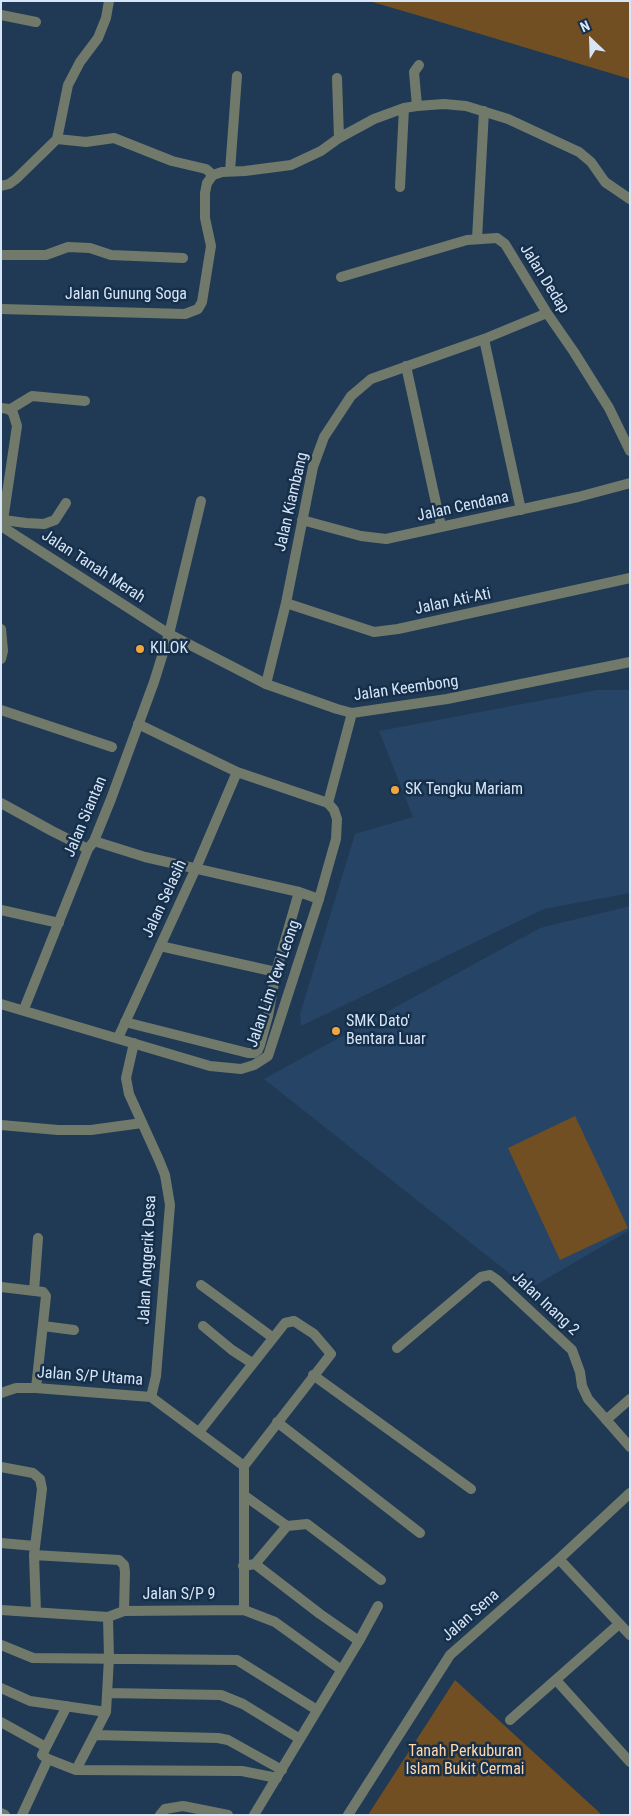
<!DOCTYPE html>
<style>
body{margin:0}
#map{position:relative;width:631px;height:1816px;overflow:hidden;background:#203a56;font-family:"Roboto Condensed",sans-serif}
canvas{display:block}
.frame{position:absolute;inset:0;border:2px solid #d6e5f7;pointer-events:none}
.north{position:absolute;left:566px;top:15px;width:50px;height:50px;-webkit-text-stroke:4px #162f4a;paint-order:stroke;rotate:336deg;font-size:14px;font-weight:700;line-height:20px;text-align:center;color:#d6e5f7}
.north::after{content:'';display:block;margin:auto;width:18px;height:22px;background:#d6e5f7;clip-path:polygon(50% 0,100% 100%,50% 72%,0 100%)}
</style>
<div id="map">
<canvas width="631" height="1816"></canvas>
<div class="frame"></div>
<div class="north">N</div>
</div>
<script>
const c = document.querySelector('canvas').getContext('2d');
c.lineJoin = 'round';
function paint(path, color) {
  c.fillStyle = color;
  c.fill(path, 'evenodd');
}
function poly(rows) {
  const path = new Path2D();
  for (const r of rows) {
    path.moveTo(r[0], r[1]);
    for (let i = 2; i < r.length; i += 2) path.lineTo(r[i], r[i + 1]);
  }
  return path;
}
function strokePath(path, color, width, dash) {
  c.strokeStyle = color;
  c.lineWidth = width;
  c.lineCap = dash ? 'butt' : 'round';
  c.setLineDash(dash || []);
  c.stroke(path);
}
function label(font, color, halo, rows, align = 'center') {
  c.font = font + ' "Roboto Condensed",sans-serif';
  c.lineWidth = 5;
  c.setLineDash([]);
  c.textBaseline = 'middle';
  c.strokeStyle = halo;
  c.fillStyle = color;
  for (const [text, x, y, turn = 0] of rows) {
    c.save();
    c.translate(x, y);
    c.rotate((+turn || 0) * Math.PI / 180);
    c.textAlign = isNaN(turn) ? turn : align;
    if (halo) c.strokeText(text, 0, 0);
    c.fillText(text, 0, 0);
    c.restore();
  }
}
paint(poly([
 [597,690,630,690,630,893,544,909,301,1026,300,1014,355,834,413,817,379,731],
 [630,906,630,1230,529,1289,264,1079,540,928]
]), '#264465');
paint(poly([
 [369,1,630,1,630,79,427,18],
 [575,1116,628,1228,560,1260,508,1148],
 [455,1680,602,1815,368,1815]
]), '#714f22');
strokePath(poly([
 [1,15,36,22],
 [337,78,339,138],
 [417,106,414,72,419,65],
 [57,139,86,142,114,138,172,161,206,169,213,175],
 [230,171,237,76],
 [1,186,9,184,16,179,57,139,68,85,80,62,98,38,106,18,109,1],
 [400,187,404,108],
 [477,239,484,111],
 [1,255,46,255,68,247,90,248,111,255,183,258],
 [341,277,467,240,497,238,505,244,547,313,574,352,609,408,630,451],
 [1,309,185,314,198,309,202,302,211,246,205,218,205,193,207,183,213,175,222,172,245,171,291,165,321,151,339,138,374,119,404,108,417,106,444,104,466,106,508,119,579,152,591,162,605,182,630,199],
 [484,339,521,510],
 [406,366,441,526],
 [1,408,9,409,13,413,17,426,2,527],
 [9,410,32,396,85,401],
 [4,520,26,523,44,524,55,520,66,503],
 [302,520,361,536,386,539,578,497,630,483],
 [286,603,374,632,398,629,630,578],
 [1,629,3,651,1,659],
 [266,684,286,603,313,467,324,437,351,396,371,379,484,339,547,313],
 [1,710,112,747],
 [138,724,237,772,328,803],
 [1,803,52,831,88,849],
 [94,841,145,857,299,892,319,899],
 [1,910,59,923],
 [160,946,276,972],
 [24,1009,88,849,94,841,111,799,154,682,169,634,201,501],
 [125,1022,248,1053,254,1053,258,1050,260,1045,268,1016,276,972,299,892],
 [118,1038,196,868,237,772],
 [134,1043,126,1078,129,1094,159,1160,165,1175,170,1205,156,1376,151,1397],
 [1,1125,58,1130,91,1130,142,1123],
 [201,1285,272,1337],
 [1,1287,43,1292,46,1296,36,1388],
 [34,1291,38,1238],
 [43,1326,74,1330],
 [203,1326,232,1350,252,1363],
 [397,1348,481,1277,490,1275,497,1280,572,1350,580,1372,582,1386,588,1399,630,1447],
 [313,1375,471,1489],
 [1,1393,16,1388,36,1388,151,1397,244,1466],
 [606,1420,630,1399],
 [277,1422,420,1533],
 [199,1432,285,1323,294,1321,314,1334,331,1354,244,1466,244,1610],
 [1,1467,33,1473,40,1479,42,1489,34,1555,36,1612],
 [245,1496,287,1526,307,1524,381,1580],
 [1,1543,35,1546],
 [34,1555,119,1560,124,1565,125,1572,124,1611],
 [559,1559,630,1635],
 [255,1564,287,1526],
 [243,1566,255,1564,320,1614,359,1641],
 [1,1610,108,1617,124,1611,244,1610,275,1622,340,1669],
 [1,1645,33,1658,237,1660,317,1710],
 [556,1680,630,1762],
 [1,1688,30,1701,106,1712],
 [107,1693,221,1695,243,1704,300,1739],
 [67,1706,42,1755,48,1759,76,1770,242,1771,277,1778],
 [510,1720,619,1624],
 [1,1722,46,1747],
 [94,1735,218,1738,228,1740,282,1770],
 [76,1770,106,1712,109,1658,108,1617],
 [1,1813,5,1815],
 [22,1815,48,1759],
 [160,1815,165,1809,183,1806,228,1815],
 [254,1815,359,1641,378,1606],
 [348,1815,450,1655,559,1559,630,1493]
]), '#717a6a', 10);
strokePath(poly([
 [1,526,169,634,266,684,337,709,352,713,447,699,630,662],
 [1,1004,210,1066,241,1069,254,1065,268,1056,319,899,336,839,337,819,334,810,328,803,352,713]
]), '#717a6a', 10);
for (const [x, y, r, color] of [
 [140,649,5,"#f0a63e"],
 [395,790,5,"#f0a63e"],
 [336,1031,5,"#f0a63e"]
]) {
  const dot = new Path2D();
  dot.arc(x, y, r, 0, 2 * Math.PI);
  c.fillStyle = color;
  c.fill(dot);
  strokePath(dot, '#162f4a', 2);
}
label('16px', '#d6e5f7', '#162f4a', [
 ["Jalan Dedap",544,279,58],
 ["Jalan Gunung Soga",126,295],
 ["Jalan Kiambang",292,502,-77],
 ["Jalan Cendana",463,507,-12],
 ["Jalan Tanah Merah",93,567,33],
 ["Jalan Ati-Ati",453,602,-12],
 ["Jalan Keembong",406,689,-8],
 ["Jalan Siantan",86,817,-67],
 ["Jalan Selasih",165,899,-65],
 ["Jalan Lim Yew Leong",274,984,-71],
 ["Jalan Anggerik Desa",148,1260,-87],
 ["Jalan Inang 2",545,1304,43],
 ["Jalan S/P Utama",90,1377,4],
 ["Jalan S/P 9",179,1595],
 ["Jalan Sena",471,1616,-41]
]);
label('16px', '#d6e5f7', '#162f4a', [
 ["KILOK",150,649],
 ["SK Tengku Mariam",405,790],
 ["SMK Dato'",346,1022],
 ["Bentara Luar",346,1040]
], 'left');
label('16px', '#ffd6a7', '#162f4a', [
 ["Tanah Perkuburan",465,1752],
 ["Islam Bukit Cermai",465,1770]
]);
</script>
